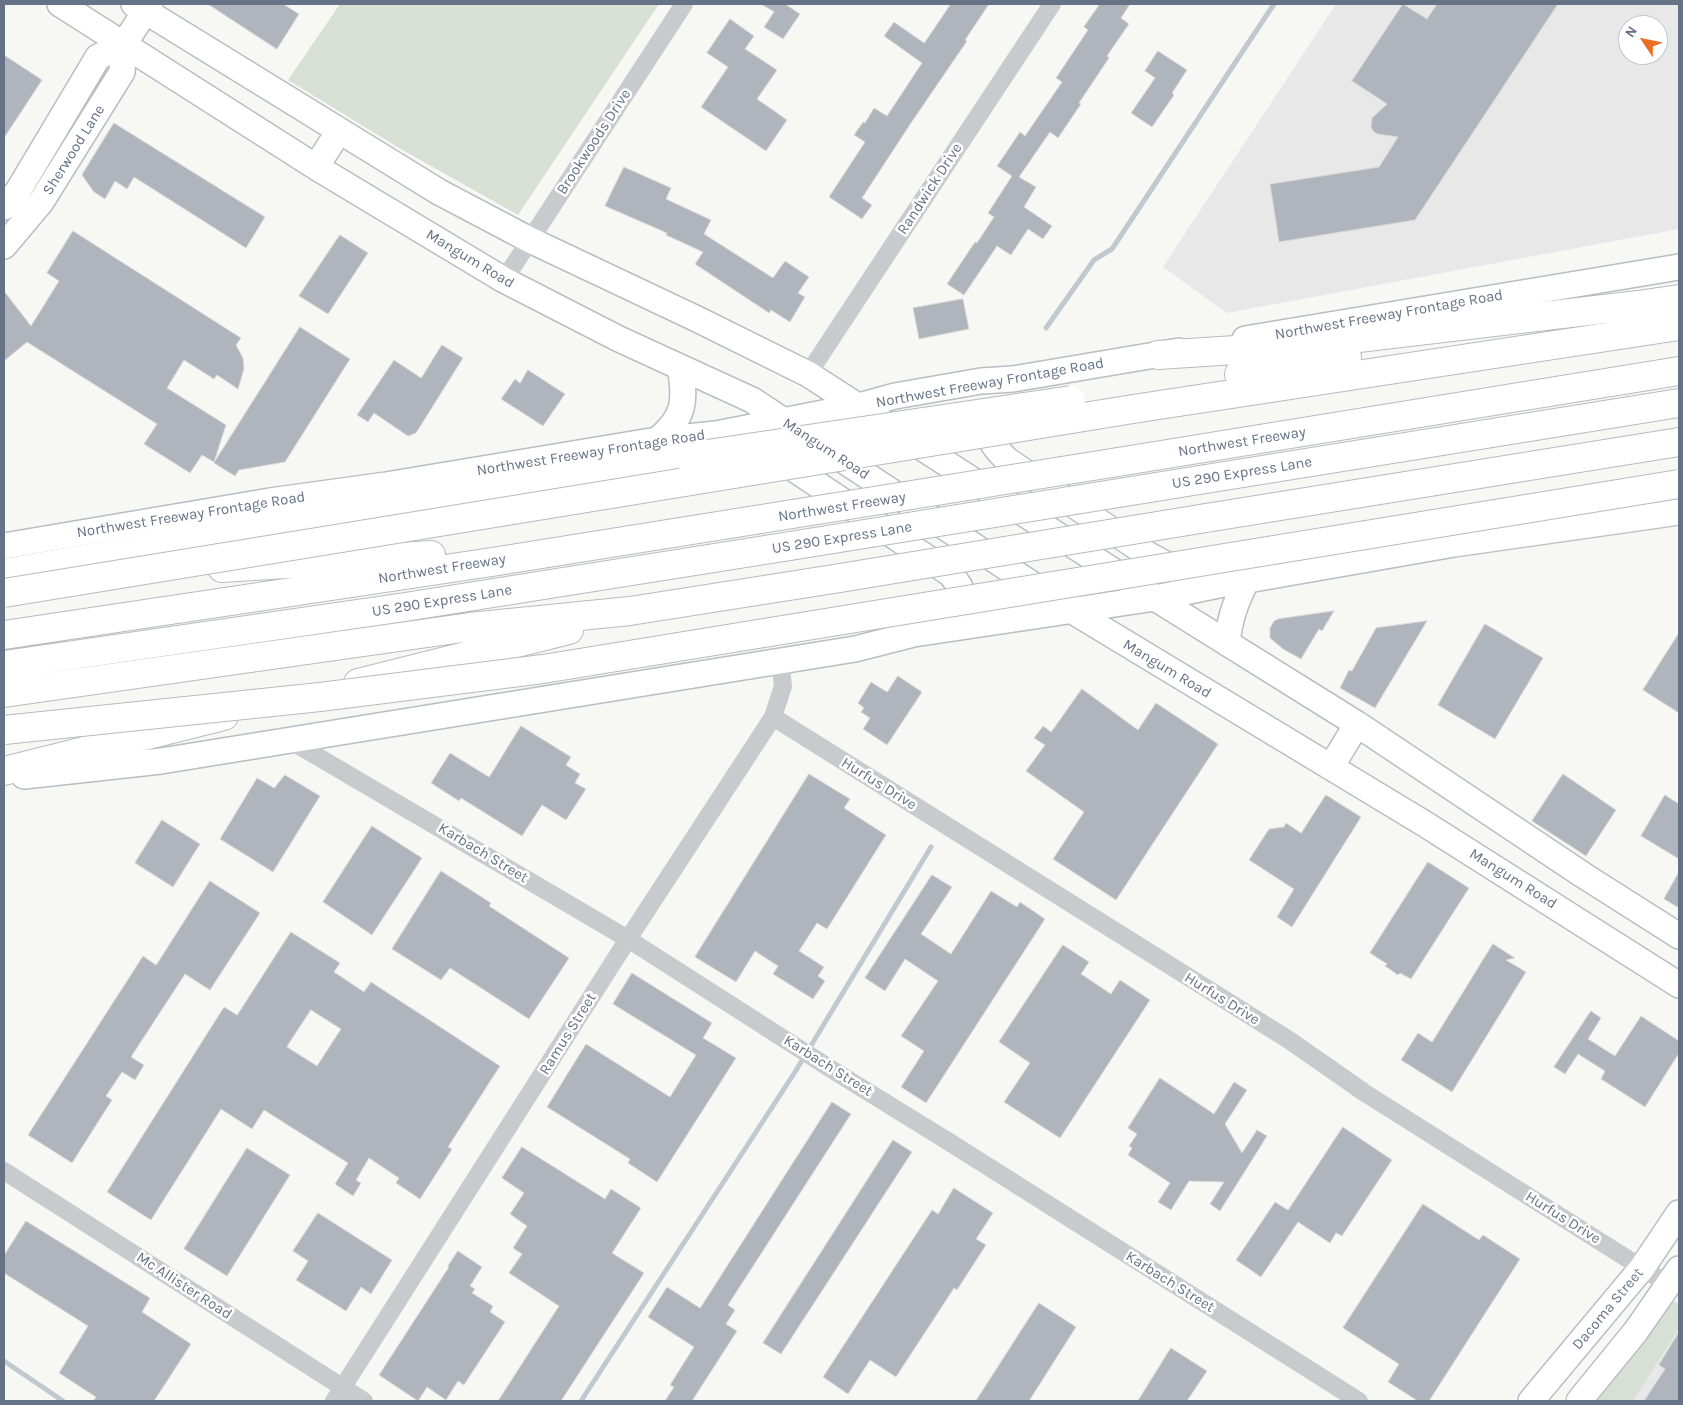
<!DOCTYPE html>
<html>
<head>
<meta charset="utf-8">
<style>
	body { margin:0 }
	#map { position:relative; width:1683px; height:1405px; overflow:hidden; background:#f7f8f4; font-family:Karla,sans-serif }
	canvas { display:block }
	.frame { position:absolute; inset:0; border:5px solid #667386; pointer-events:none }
	.north { position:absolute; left:1618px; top:15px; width:50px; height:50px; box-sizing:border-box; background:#fff; border:1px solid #c2c7cf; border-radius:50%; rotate:304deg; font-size:14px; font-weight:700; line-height:20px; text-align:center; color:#667386 }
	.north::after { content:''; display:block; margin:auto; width:18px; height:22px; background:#e96f24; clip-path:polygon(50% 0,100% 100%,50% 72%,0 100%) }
</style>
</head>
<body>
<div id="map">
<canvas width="1683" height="1405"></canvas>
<div class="frame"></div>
<div class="north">N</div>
</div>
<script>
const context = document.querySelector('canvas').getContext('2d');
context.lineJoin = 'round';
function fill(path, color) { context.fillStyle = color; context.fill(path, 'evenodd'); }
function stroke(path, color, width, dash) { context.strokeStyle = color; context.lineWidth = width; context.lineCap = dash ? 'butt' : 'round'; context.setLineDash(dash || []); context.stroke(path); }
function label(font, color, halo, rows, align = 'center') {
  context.font = font + ' Karla,sans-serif'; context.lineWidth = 5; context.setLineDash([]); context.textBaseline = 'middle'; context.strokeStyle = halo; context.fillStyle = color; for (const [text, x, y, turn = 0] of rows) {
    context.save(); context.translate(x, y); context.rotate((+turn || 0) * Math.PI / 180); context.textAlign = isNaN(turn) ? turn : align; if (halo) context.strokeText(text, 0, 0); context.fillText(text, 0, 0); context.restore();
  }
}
fill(new Path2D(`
	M1336 4H1679V229L1227 313 1163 267ZM1628 25H1658V55H1628Z
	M1679 1329V1401H1633Z`), '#e8e8e8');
fill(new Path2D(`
	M340 4H659L518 215 399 148 288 80Z
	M1673 1301 1679 1303V1329L1633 1401H1587L1666 1303Z`), '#d8dfd5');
stroke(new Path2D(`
	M1046 328 1094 260 1112 249 1274 4
	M4 1361 63 1401
	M581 1401 795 1072 931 847`), '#c0c9d0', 5);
const building = new Path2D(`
	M208 4H283L299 14 277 49Z
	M761 4H785L800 14 783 39 764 27 774 12Z
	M951 4H989L965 40 967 41 911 123 862 198 872 205 862 219 829 197 865 142 854 135 863 122 865 123 874 108 887 116 922 63 884 36 894 22 924 43Z
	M1100 4H1130L1121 18 1129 24 1107 56 1109 58 1079 103 1081 104 1058 138 1050 132 1019 177 1036 187 1024 207 1052 226 1043 239 1028 229 1011 255 997 246 964 295 947 284 975 242 977 243 994 217 988 213 1012 176 997 166 1020 132 1025 136 1062 82 1056 78 1088 30 1084 27Z
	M1403 4 1427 19 1437 4H1558L1415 220 1279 242 1270 184 1379 167 1398 137 1377 134 1373 131 1371 127 1372 118 1387 104 1352 81Z
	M730 19 754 36 745 49 777 70 757 99 787 120 766 151 701 107 728 67 707 53Z
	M1158 51 1187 70 1172 93 1174 95 1152 127 1131 113 1155 78 1145 71Z
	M4 55 42 80 4 138Z
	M114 123 265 217 246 248 134 177 127 189 115 181 105 199 94 192 82 175Z
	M624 167 671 188 666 199 711 220 704 234 773 278 785 261 809 277 798 293 805 297 790 322 771 310 769 313 695 264 703 252 666 235 667 233 605 206Z
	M73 231 241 338 236 345 243 358 244 369 238 389 217 375 214 379 184 360 167 388 226 425 214 462 202 455 190 473 144 444 157 424 27 342 4 361V291L31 326 59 281 47 273Z
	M340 235 368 253 328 314 299 296Z
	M963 299 969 329 919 339 913 308Z
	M300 327 350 359 285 462 239 470 235 476 214 463Z
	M442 345 463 358 416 433 408 436 374 413 368 422 357 415 394 360 421 378Z
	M528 370 565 394 543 426 501 399 515 379 520 383Z
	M1334 611 1322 631 1319 629 1301 659 1283 649 1270 638V628L1274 621 1278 619Z
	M1427 621 1375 708 1340 688 1349 670 1352 671 1376 628Z
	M1485 624 1543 658 1495 739 1438 705Z
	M1679 633V713L1643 690Z
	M898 676 922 692 887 745 863 729 870 718 861 712 864 708 858 703 871 682 887 692Z
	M1082 689 1138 730 1156 703 1218 744 1116 900 1053 859 1084 812 1026 771 1045 745 1034 738 1043 726 1051 732Z
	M521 726 571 757 566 765 580 774 575 783 586 789 566 820 542 805 522 836 461 798 459 801 431 783 450 753 489 777Z
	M809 774 850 799 844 808 886 835 827 929 817 923 799 951 824 967 818 976 825 981 813 999 773 974 778 966 755 951 736 982 695 957Z
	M1563 774 1616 810 1586 856 1532 821Z
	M285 775 320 796 273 872 220 839 257 778 274 788Z
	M1326 795 1361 817 1292 927 1277 917 1294 889 1249 860 1269 829 1284 827 1286 823 1301 833Z
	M1665 795 1679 804V859L1641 836Z
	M162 820 200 844 173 887 135 863Z
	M372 826 422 858 372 935 323 902Z
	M1428 862 1469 888 1411 979 1400 973 1398 975 1385 966 1387 964 1370 953Z
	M441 871 491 903 489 906 569 958 529 1019 450 968 441 980 392 949Z
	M1679 872V908L1664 899Z
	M932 875 952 887 921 934 951 954 991 891 1017 907 1020 902 1045 919 926 1103 901 1087 924 1051 901 1036 938 981 905 959 885 991 865 978Z
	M210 881 260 913 210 990 185 974 131 1057 144 1065 135 1080 122 1072 106 1096 112 1100 72 1163 28 1135 143 956 156 965Z
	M291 932 340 963 334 972 364 992 371 982 500 1066 448 1147 452 1149 420 1199 396 1183 399 1178 369 1158 356 1180 361 1183 353 1196 335 1184 348 1163 264 1110 252 1129 221 1109 151 1220 107 1192 224 1007 237 1015ZM311 1010 341 1029 317 1066 287 1047Z
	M1493 944 1515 958 1506 960 1526 972 1452 1092 1401 1060 1418 1033 1432 1042Z
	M1063 945 1089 962 1081 974 1111 994 1120 980 1150 1000 1060 1138 1004 1102 1030 1063 999 1042Z
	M632 973 712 1023 703 1038 736 1058 657 1182 628 1163 630 1159 547 1107 586 1044 670 1097 696 1055 613 1004Z
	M1591 1011 1601 1018 1588 1039 1615 1056 1641 1016 1679 1041V1053L1645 1107 1601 1079 1605 1071 1578 1054 1565 1074 1554 1067Z
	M1160 1078 1214 1114 1234 1082 1247 1090 1225 1124 1242 1153 1257 1130 1267 1136 1220 1211 1210 1204 1224 1182 1189 1181 1171 1210 1158 1202 1170 1183 1128 1155 1132 1148 1129 1146 1137 1134 1128 1128Z
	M832 1102 851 1114 728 1305 735 1310 726 1324 737 1331 692 1401H665L674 1387 670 1385 694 1347 648 1317 667 1287 700 1308Z
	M1343 1127 1392 1160 1342 1236 1336 1233 1330 1243 1298 1222 1261 1277 1236 1260 1275 1202 1288 1210Z
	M893 1140 912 1152 781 1354 763 1343Z
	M522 1147 605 1199 611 1189 641 1208 612 1253 644 1273 561 1401H498L559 1306 509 1273 522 1254 513 1248 527 1226 510 1214 524 1193 502 1178Z
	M247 1148 290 1175 227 1276 184 1249Z
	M954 1188 993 1213 976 1239 986 1245 957 1290 954 1288 896 1377 870 1360 848 1394 823 1377 932 1210 938 1214Z
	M1423 1204 1479 1240 1483 1235 1520 1259 1429 1401H1418L1388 1382 1399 1364 1343 1328Z
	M318 1213 392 1260 371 1294 361 1287 346 1311 296 1280 308 1261 293 1251Z
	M26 1221 150 1298 142 1312 191 1344 154 1401H93L96 1397 59 1373 88 1326 4 1273V1256Z
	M458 1251 482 1267 470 1286 475 1289 472 1293 493 1306 490 1312 505 1322 464 1385 458 1381 446 1400 427 1387 418 1401 379 1375 449 1267 448 1266Z
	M1039 1303 1076 1327 1029 1401H976Z
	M1679 1332V1401H1644L1665 1369 1659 1365Z
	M1171 1348 1207 1371 1187 1401H1138Z`);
fill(building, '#b0b5bd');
stroke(building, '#d9d9d7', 1);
const secondary = new Path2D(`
	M60 4 316 167 504 280 619 339 752 400 1071 610 1425 824 1679 985
	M134 4 439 192 530 240 697 319 808 374 1155 598 1357 724 1583 875 1679 936
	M316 167 339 131
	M4 207 18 191 98 57 124 44
	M4 246 41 202 122 72 124 44 150 4
	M1245 339 1679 267
	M993 413C985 437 990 442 1007 460L1147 554 1182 573
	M657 440C685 418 686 400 680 367
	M778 458 951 574 960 587 961 600 948 615
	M4 546 270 501 386 485 657 440 716 434 859 406 895 396 981 381 1013 379 1179 351
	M1227 643C1230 618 1235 603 1247 580
	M1331 767 1357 724
	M24 776 161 761 855 649 914 634 1155 598 1219 585 1454 544 1679 512
	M1531 1401 1642 1268 1679 1213
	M1579 1401 1636 1331 1679 1269`);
const highway = new Path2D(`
	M1158 355 1282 347 1638 305 1679 299
	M1239 374 1347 357
	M1133 409 1679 326
	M1118 462 1679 371
	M1156 487 1679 403
	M1206 518 1679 442
	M222 568 431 555
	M4 573 603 469 687 457
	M4 635 492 562 755 520
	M4 665 405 607 790 546
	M358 683 569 630
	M4 693 470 627 630 611 840 578
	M4 771 224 716`);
stroke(secondary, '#babdc2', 28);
stroke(highway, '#b8babe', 30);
stroke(new Path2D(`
	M504 280 684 4
	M808 374 1052 4
	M773 717 1289 1040 1365 1093 1669 1285
	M291 741 628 939 831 1069 954 1145 1359 1401
	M4 1171 364 1401
	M334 1401 628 939 773 717 783 686 780 661`), '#c8cace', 18);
stroke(secondary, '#fff', 25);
stroke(highway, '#fff', 28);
const highwayBridge = new Path2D(`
	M687 457 1071 400
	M755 520 1118 462
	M790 546 1156 487
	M840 578 1206 518
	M4 593 1133 409
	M4 730 320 697 543 669 1679 484`);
stroke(highwayBridge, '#b8babe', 30, []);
stroke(highwayBridge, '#fff', 28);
label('15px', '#667386', '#fff', [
	["Brookwoods Drive",594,142,-57],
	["Sherwood Lane",74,150,-58],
	["Randwick Drive",930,189,-57],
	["Mangum Road",470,259,31],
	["Northwest Freeway Frontage Road",1389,315,-10],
	["Northwest Freeway Frontage Road",990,383,-10],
	["Northwest Freeway",1242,442,-9],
	["Mangum Road",826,449,33],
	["Northwest Freeway Frontage Road",591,453,-9],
	["US 290 Express Lane",1242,473,-9],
	["Northwest Freeway",842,507,-9],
	["Northwest Freeway Frontage Road",191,515,-9],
	["US 290 Express Lane",842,538,-9],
	["Northwest Freeway",442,569,-9],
	["US 290 Express Lane",442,601,-9],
	["Mangum Road",1167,669,31],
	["Hurfus Drive",879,784,32],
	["Karbach Street",483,853,31],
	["Mangum Road",1513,879,32],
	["Hurfus Drive",1222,999,32],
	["Ramus Street",568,1034,-58],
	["Karbach Street",828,1066,32],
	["Hurfus Drive",1563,1218,32],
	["Karbach Street",1170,1282,32],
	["Mc Allister Road",184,1286,33],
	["Dacoma Street",1608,1309,-50]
]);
</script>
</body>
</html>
